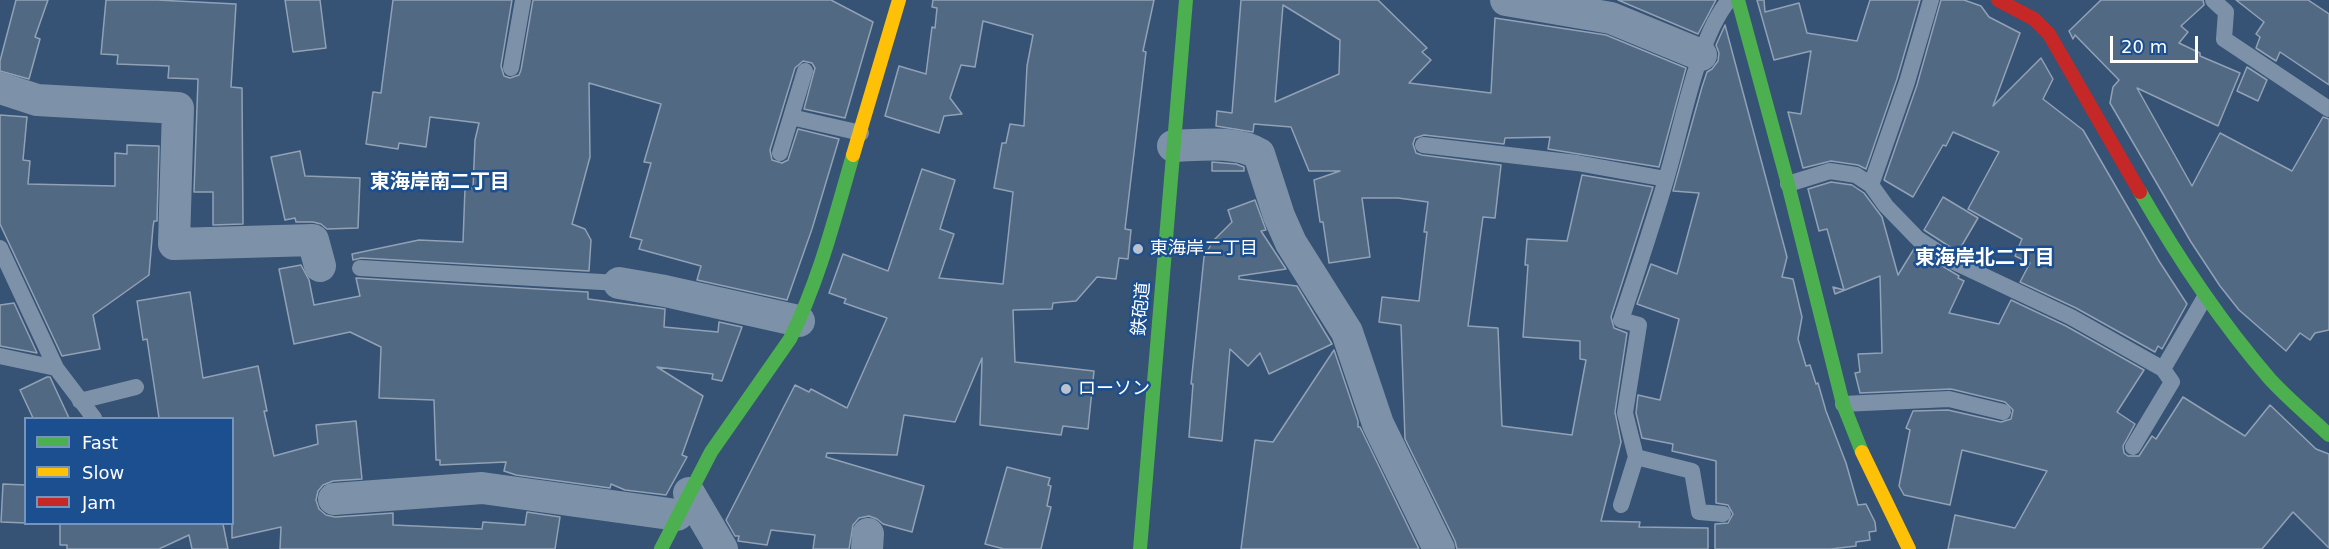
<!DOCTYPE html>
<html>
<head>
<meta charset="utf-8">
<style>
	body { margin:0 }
	#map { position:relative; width:2329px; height:549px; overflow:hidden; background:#365274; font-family:"DejaVu Sans",sans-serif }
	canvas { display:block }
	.legend { position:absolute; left:24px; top:417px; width:210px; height:108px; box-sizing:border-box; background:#1b4f8f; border:2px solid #7695bc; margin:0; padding:8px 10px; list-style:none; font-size:18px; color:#fff }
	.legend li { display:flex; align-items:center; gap:12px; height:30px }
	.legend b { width:30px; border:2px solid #7695bc }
	.scale { position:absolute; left:2110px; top:36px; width:88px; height:27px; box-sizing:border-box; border:3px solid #fff; border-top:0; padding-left:8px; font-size:18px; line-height:21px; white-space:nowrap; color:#fff; -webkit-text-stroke:4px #1b4f8f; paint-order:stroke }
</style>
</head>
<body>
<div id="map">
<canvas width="2329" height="549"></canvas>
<ul class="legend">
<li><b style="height:8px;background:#4caf50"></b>Fast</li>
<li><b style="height:8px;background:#ffc107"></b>Slow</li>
<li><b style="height:8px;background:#c62828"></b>Jam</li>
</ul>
<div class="scale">20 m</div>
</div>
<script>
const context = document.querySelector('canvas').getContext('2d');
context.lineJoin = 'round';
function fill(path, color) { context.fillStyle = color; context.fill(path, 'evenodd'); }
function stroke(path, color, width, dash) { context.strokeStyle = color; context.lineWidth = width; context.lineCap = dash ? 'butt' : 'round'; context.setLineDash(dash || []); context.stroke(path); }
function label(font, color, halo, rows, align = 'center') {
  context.font = font + ' "DejaVu Sans","Noto Sans JP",sans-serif'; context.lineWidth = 5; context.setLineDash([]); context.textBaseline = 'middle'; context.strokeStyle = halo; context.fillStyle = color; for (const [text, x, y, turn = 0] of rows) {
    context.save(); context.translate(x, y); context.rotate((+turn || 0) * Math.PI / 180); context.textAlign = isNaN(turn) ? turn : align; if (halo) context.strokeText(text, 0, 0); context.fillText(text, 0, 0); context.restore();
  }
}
const building = new Path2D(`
	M16 0H48L35 37 40 39 29 79 0 71V61Z
	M106 0H157L236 4 231 87 242 88 243 224 213 225V192H194L198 79 168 78 169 66 117 64 118 55 101 54Z
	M285 0H320L326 48 293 52Z
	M393 0H512L501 66 504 76 510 78 519 75 521 70 533 0H831L873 22 845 118 804 109 815 68 812 63 803 61 795 68 770 150 772 160 782 163 788 160 798 129 839 139 812 229 787 300 697 280 701 266 639 249 642 240 630 237 651 163 644 162 661 104 589 83 590 157 572 224 585 229 591 240 589 271 361 258 353 260 352 254 419 240 463 242 465 188H473L475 140 479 123 430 117 426 147 399 143 398 149 366 144 373 92 381 93Z
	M933 0H1154L1143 51 1146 52 1125 229 1131 230 1128 259 1119 258 1116 279 1097 277 1076 301 1053 303 1052 309 1013 310 1015 362 1094 371 1088 429 1063 426 1061 435 980 425 982 358 955 422 904 415 897 455 827 453 826 457 924 486 912 532 883 524 877 519 869 516 859 518 853 525 849 549H813L815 535 771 530 767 545 738 541 739 536H735L726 520 795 385 809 392 811 389 847 408 887 318 844 303 846 299 829 293 843 254 888 271 922 169 955 180 940 229 954 234 939 278 1003 284 1013 192 994 188 1002 143H1006L1010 124 1024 126 1027 66 1033 35 983 21 975 67 961 65 950 98 962 114 944 116 939 133 885 116 899 66 926 74 932 27 935 28 937 8 932 7Z
	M1241 0H1378L1427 48 1422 52 1431 60 1409 83 1491 93 1495 18 1606 35 1686 68 1659 167 1548 149 1550 137 1505 138 1504 144 1424 135 1415 138 1413 144 1416 153 1422 155 1501 165 1495 218 1483 217 1468 326 1498 328 1502 426 1572 435 1586 360 1580 359V341L1523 337 1528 265H1525L1527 239 1567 241 1582 175 1653 187 1611 317 1614 328 1627 333 1615 412 1621 442 1601 521 1640 522 1639 527 1708 528V549H1457L1455 541 1405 439 1401 325 1379 322 1382 297 1419 301 1427 232H1424L1428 202 1398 198H1362L1370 257 1329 263 1323 222H1320L1314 180 1340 171H1309L1291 127 1254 124 1253 132 1216 126 1217 111 1232 113ZM1283 5 1340 40 1339 74 1275 102Z
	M1618 0H1716L1698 34Z
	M1757 0H1764L1765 12 1799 3 1807 33 1857 41 1870 0H1920L1897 79 1866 169 1858 165 1831 161 1803 168 1788 112 1801 114 1811 51 1774 60Z
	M1941 0H1964L1981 6 1989 17 2020 33 1993 106 2041 58 2053 79 2043 99 2083 130 2159 261 2187 304 2162 349 2158 346 2155 352 2076 308 2020 282 2030 263 2015 256 2022 239 1968 209 1999 152 1953 132 1946 146 1943 145 1913 197 1884 180 1917 85Z
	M2101 0H2203L2204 5 2181 26 2188 32 2179 43 2200 53V56L2240 73 2218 126 2137 88 2192 186 2220 133 2292 171 2323 117 2329 119V330L2315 333 2310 340 2300 333 2286 351 2239 310 2220 286 2191 242 2110 103 2113 87 2119 80 2075 35 2073 39 2069 31Z
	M2236 0H2308L2329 14V85L2280 52 2276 61 2256 48 2260 37 2256 34 2264 22Z
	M1725 25 1787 257 1782 277 1793 279 1802 317 1798 339 1806 366 1810 365 1816 384 1818 383 1826 411 1846 463 1858 505 1866 504 1875 522 1876 531 1869 532 1870 540 1856 542V546L1831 549H1715V524L1728 523 1733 514 1728 505 1716 503V461L1672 451 1673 444 1642 438 1636 413 1638 395 1660 400 1679 319 1637 304 1651 264 1677 274 1699 193 1673 191 1702 87 1707 72 1712 69 1718 61 1719 53 1716 45Z
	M2247 67 2267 80 2258 101 2237 91Z
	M0 115 27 117 23 160 30 161 28 184 115 186V153L127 154V145L159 146 157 221H154L153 227 149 275 93 315 100 349 62 356 0 224Z
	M300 151 305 176 360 178 358 228 327 229 321 224 313 222H296L295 218 285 220 271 157Z
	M1212 162 1236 164 1244 167V171H1212Z
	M1831 182 1852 185 1864 193 1882 217 1898 275 1914 249 1959 276 1958 278 1964 281 1949 313 1999 324 2011 300 2066 326 2144 370 2117 412 2135 424 2123 446 2124 453 2128 456H2139L2152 436 2156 439 2183 397 2245 436 2270 405 2316 449 2329 454V548L2293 512 2262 549H1948L1955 515 2015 528 2047 471 1962 450 1950 505 1904 495 1899 486 1910 430 1906 428 1913 411 1948 410 2001 422 2011 419 2013 410 2005 402 1951 389 1860 393 1855 373 1860 372 1858 354 1882 353 1880 276 1835 294 1833 287 1844 290 1827 229 1819 231 1808 189Z
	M1943 197 1978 218 1958 252 1924 230Z
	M1255 200 1266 230 1261 231 1286 269 1239 276V279L1297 286 1332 344 1269 374 1260 353 1248 366 1230 349 1222 441 1189 437 1193 384H1191L1204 257 1213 241 1232 222 1228 210Z
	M301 265 309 280 314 305 360 296 356 278 588 292V299L665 309 664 327 718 332 719 322 742 327 722 381 712 379 713 374 657 367 703 396 682 455 687 457 666 495 625 490 611 484 610 488 516 475 504 471 506 462 440 465V460H436L434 400 379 398 381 347 350 332 294 344 279 269Z
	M190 292 203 378 258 366 267 411H264L274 456 318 444 316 425 356 421 362 479 333 481 323 485 318 491 316 500 319 509 326 515 335 517 393 513V525L482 529 483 522 525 525 527 512 560 517 555 549H280L281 527 232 538V418H159L147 339 143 340 137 301Z
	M14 303 37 353 0 346V305Z
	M1334 350 1358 421V427H1360L1419 549H1241L1255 440 1273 442Z
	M47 377H50L69 418H33L20 390Z
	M1007 467 1050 478 1048 485 1051 486 1047 506 1051 507 1041 549H1004L985 544Z
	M3 484 26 485V523L1 522Z
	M60 524H223L228 549H192L189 535 159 549H67V545H60Z`);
fill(building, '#526984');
stroke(building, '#92a2b6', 1.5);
stroke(new Path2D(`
	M2213 0 2226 12 2224 39 2329 109
	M511 68 523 0
	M805 71 791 117 861 133
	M1423 145 1577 163 1666 179
	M780 153 791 117
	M1788 184 1830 171 1856 175 1871 185 1886 206 1918 239 1950 260 2071 317 2163 369 2205 297
	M1871 185 1907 82 1931 0
	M0 248 56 368
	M360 268 619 283
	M0 356 56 368 94 418
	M80 401 136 387
	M1843 404 1949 399 2003 412
	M2133 447 2172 382 2163 369
	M1636 457 1692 471 1699 512 1723 514
	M1621 505 1636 457 1625 413 1639 325 1621 320C1637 272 1653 224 1667 176 1682 126 1697 39 1729 0`), '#7d92a8', 16);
stroke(new Path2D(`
	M1506 0 1611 18 1701 55
	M0 88 37 100 178 108 174 244 313 240 320 266
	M1173 146C1200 145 1236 140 1259 154L1279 216 1291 243 1347 332 1378 424 1439 549
	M619 283 665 291 799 321
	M689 493 722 549
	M334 499 482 488 677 515
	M867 549 868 534`), '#7d92a8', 32);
stroke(new Path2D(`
	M1738 0 1788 184 1843 404 1862 452
	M2140 192C2178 258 2219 320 2269 378 2287 398 2309 416 2329 435
	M661 549 711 452 790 339C819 281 835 217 853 155
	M1140 549 1186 0`), '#4caf50', 14);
stroke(new Path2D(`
	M853 155 899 0
	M1862 452 1909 549`), '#ffc107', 14);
stroke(new Path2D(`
	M1998 0 2034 19 2049 34 2140 192`), '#c62828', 14);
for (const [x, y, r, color] of [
	[1138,249,6,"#b9c2ce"],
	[1066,389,6,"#b9c2ce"]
]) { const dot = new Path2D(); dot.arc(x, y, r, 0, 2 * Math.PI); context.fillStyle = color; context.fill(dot); stroke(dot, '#1b4f8f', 2); }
label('18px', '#fff', '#1b4f8f', [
	["東海岸二丁目",1150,249],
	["ローソン",1078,389]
], 'left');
label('18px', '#fff', '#1b4f8f', [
	["鉄砲道",1142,309,-85]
]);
label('bold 20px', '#fff', '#1b4f8f', [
	["東海岸南二丁目",440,183],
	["東海岸北二丁目",1985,259]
]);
</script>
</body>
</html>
